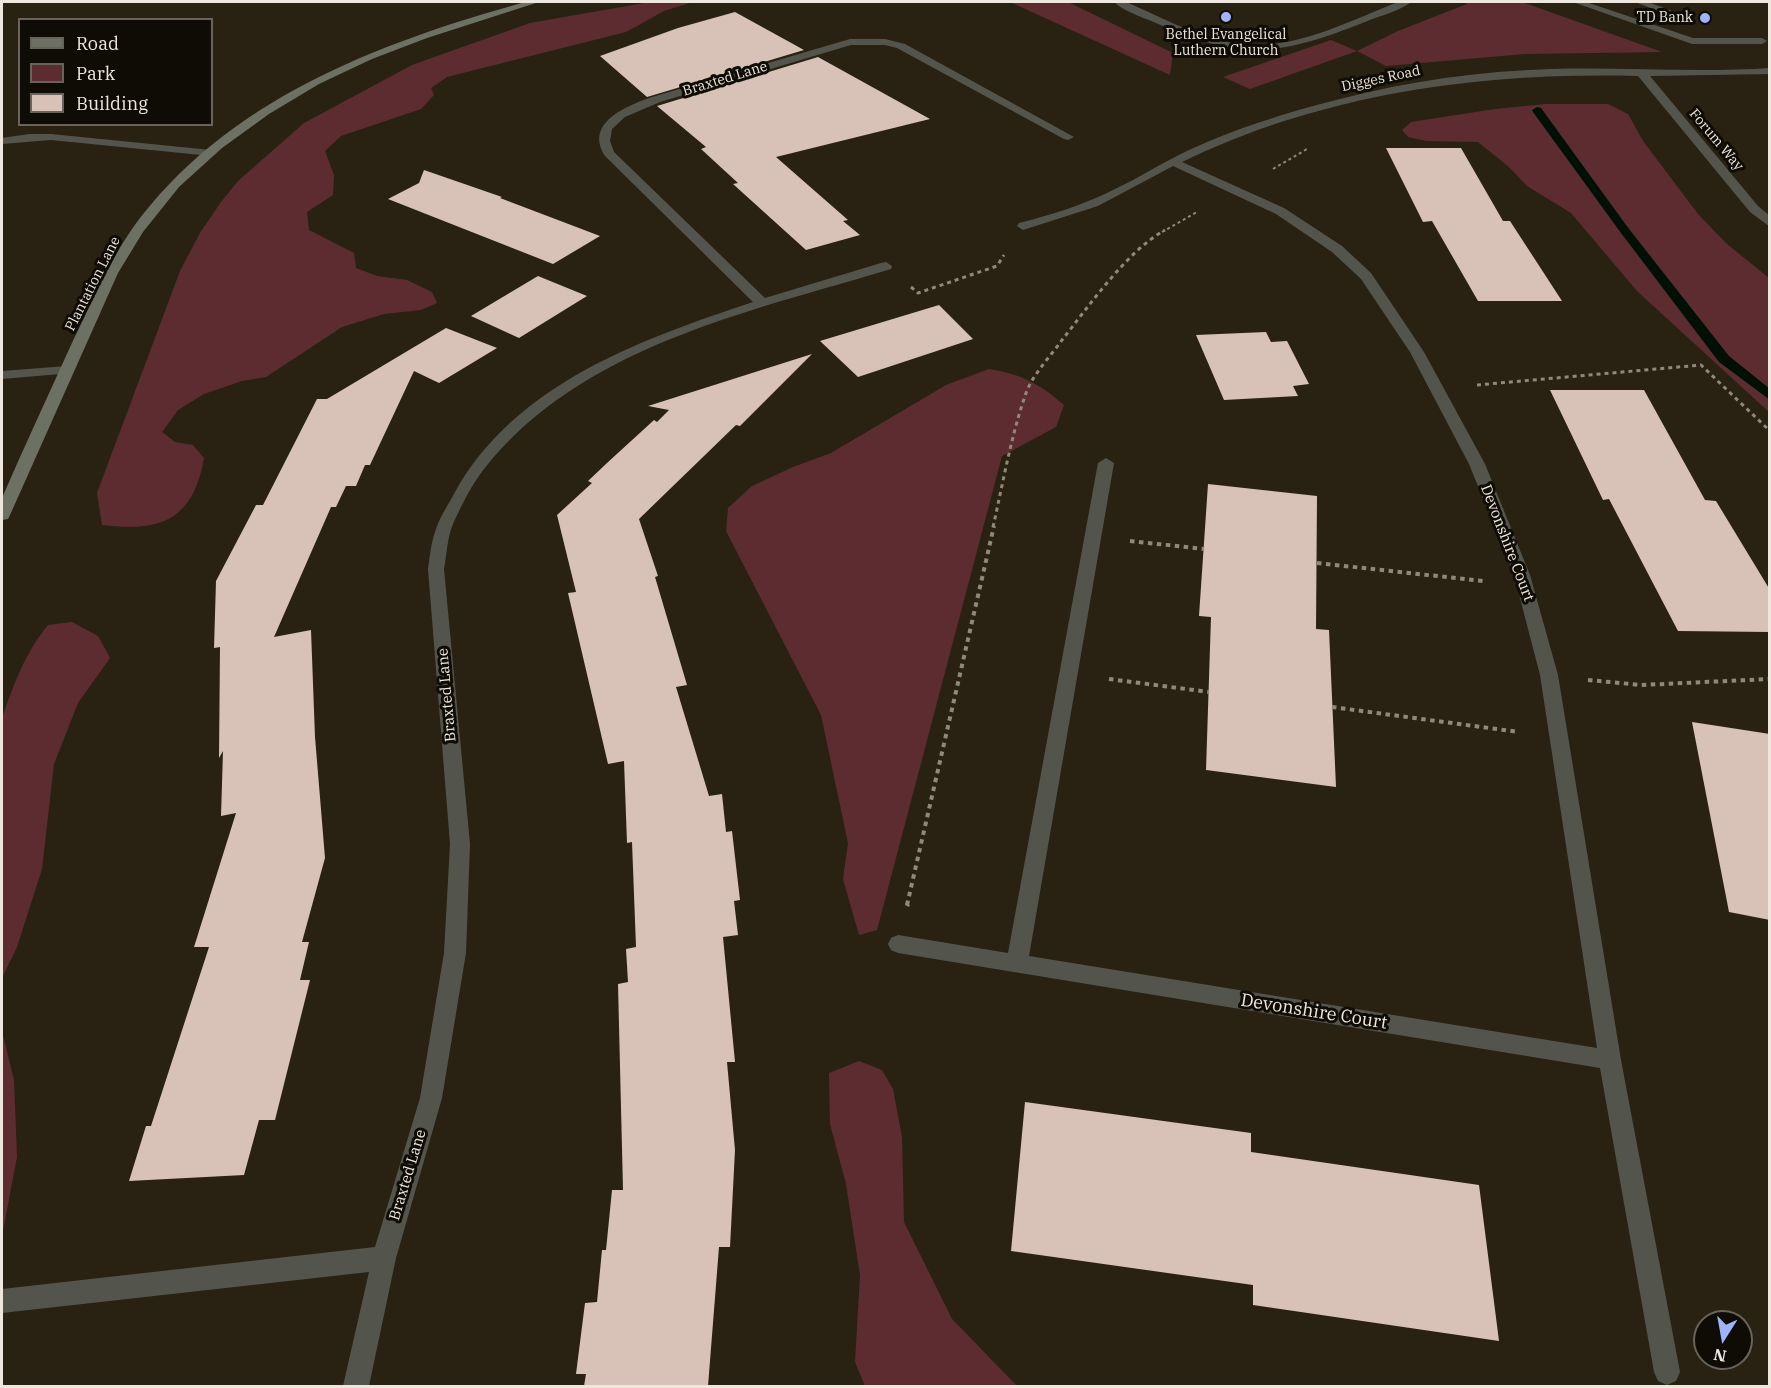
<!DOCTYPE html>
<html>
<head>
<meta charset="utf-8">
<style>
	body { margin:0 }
	#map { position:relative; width:1771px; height:1388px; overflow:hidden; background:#292212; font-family:"IBM Plex Serif",serif }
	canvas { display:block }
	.frame { position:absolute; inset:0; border:3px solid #ede7dd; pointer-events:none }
	.legend { position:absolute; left:18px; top:18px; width:195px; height:108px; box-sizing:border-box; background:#0f0c06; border:2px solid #68645c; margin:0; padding:8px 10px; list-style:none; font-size:18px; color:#ede7dd }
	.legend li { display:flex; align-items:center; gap:12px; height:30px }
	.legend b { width:30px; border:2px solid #68645c }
	.north { position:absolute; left:1693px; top:1310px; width:60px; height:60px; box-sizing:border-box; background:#0f0c06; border:2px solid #68645c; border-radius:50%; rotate:191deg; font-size:16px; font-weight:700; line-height:24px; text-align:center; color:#ede7dd }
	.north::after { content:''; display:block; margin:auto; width:21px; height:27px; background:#9db4fd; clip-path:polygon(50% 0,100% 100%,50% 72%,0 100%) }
</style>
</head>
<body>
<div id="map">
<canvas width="1771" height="1388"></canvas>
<div class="frame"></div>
<ul class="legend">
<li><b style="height:8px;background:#6d7164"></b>Road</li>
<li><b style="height:16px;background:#5d2c31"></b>Park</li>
<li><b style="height:16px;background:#d8c2b7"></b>Building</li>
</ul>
<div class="north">N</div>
</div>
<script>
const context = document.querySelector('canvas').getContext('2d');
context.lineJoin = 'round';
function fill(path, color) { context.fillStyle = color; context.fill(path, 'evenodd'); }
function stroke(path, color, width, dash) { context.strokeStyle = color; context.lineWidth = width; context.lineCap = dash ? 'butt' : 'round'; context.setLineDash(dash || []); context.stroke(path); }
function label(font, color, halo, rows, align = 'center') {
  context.font = font + ' "IBM Plex Serif",serif'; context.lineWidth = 6; context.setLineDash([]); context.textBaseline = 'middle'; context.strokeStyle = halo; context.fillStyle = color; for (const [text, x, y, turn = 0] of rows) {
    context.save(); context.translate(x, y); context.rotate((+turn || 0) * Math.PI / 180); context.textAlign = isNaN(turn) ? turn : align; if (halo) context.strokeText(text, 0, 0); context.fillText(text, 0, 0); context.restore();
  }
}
fill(new Path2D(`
	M650 2H693L664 11 626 32 447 77 431 88 434 95 421 109 341 136 325 151 334 175 333 195 307 212 309 230 354 253 356 268 377 276 407 280 432 292 437 303 421 310 384 314 342 327 266 377 242 381 204 394 178 410 162 432 175 442 193 445 204 458C193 521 160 532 102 525L97 493 180 271 200 233 221 202 238 181 304 123 412 65 530 23Z
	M1010 2H1068L1173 53 1170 75Z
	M1465 2H1522L1662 52 1525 54 1386 66 1357 51 1250 89 1223 77 1331 40 1357 51 1398 31 1467 4Z
	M1546 104H1608L1628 114 1643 141 1698 214 1727 244 1769 278V412L1637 291 1571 213 1527 186 1509 167 1478 142 1426 141 1408 137 1402 130 1411 122 1495 109Z
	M989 369C1021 374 1040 384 1064 405L1056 427 1002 456 877 930 859 935 843 879 848 843 821 715 726 531 728 508 752 486 793 467 831 453 946 385Z
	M72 622 98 636 110 658 78 703 54 764 42 869 17 947 2 978V718C14 684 25 653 48 625Z
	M2 1031 14 1080 17 1157 2 1236Z
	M859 1061 882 1070 893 1089 902 1137 904 1222 952 1319 1017 1386H865L855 1362 860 1275 846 1184 830 1124 829 1073Z`), '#5d2c31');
fill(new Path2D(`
	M1537 107 1541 108 1629 229 1729 356 1770 389V400L1719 362 1621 233 1533 112 1532 110Z`), '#011005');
fill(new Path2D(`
	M735 12 804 50 647 97 600 56 678 28Z
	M818 57 930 119 776 157 848 220 843 221 860 235 806 250 733 184 738 183 701 149 706 147 657 106Z
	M1386 148H1461L1503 221H1510L1562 301H1478L1432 221 1423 222Z
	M424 170 502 197 500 198 600 236 553 264 388 199 419 183Z
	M538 276 587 296 519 338 471 316Z
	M939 305 973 339 858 377 820 341Z
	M446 328 497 348 439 383 414 371 370 465H365L356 486H346L336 507H331L274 637 311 630 315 737 325 858 302 942H309L300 980H310L275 1120H259L244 1175 129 1181 146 1126H151L209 947H194L236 813 221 816 223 751 219 758 220 647 214 648 216 581 256 505H263L317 399H327Z
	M1266 332 1271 342 1287 341 1309 384 1293 386 1298 396 1224 400 1196 335Z
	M812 354 740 426 736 425 639 519 658 576 655 577 687 685 676 687 709 796 722 794 726 832 732 831 740 900 734 901 738 935 723 937 735 1062H727L735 1150 730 1247H719L708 1386H584L586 1374H576L585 1303 597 1302 602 1250H606L612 1190H623L618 984 628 982 626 949 636 947 632 842 627 843 624 761 608 764 568 593 576 592 557 515 592 483 588 481 607 463 654 420 657 422 669 410 648 406Z
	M1550 390H1644L1705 500 1716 501 1770 590V632L1678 631 1609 499 1603 500Z
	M1208 484 1317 496 1316 629 1329 630 1336 787 1206 770 1211 617 1199 616Z
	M1692 722 1770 734V920L1729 912Z
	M1025 1102 1251 1133V1152L1479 1185 1499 1341 1253 1305V1285L1011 1251Z`), '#d8c2b7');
stroke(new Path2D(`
	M1273 169 1307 149
	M1162 232 1197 212`), '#8f897c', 2, [3, 3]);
stroke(new Path2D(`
	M911 287 918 293 997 266 1004 255
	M1477 385 1701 365 1770 431
	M993 527C1003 483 1011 436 1026 393 1033 374 1050 357 1062 340 1089 306 1127 251 1165 230`), '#8f897c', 3, [4, 4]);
stroke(new Path2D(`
	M1130 541 1204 549
	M1317 563 1483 581
	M1109 679 1209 692
	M1588 680 1641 685 1770 679
	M1332 707 1519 732
	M907 905 994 526`), '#8f897c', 4, [4.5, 4.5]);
stroke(new Path2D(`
	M907 906 908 904`), '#8f897c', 4.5, [6, 6]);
fill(new Path2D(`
	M1114 2H1126C1162 17 1199 39 1239 44 1294 51 1349 21 1398 2H1411C1400 11 1379 16 1365 22 1283 54 1246 62 1163 26 1148 19 1126 13 1114 2Z
	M1573 2H1586L1693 38H1762L1767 41 1762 44H1692Z
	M1635 2H1648L1683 15 1674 17Z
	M29 134H51L211 150 217 153 211 156 51 140 2 144V138Z
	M67 366 74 370 72 373 2 379V371Z`), '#53554d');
fill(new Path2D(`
	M850 39H885L905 44 1074 137 1068 140 1064 139 897 48 885 45H851L660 102 625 117 612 129 610 141 614 152 765 298 881 263 886 262 892 266 891 269C749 312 581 346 484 469 472 484 461 506 453 524 447 538 447 554 444 569L470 844 466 953 442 1098 396 1258 369 1386H343L369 1272 2 1313V1289L375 1247 420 1098 444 953 450 844 428 569C430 556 431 542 436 529 440 516 449 504 455 492 516 383 642 339 753 302L605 156C584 123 626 106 652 97Z
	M1770 68V74L1650 76 1758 206 1770 216V227L1750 212 1638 76C1482 72 1324 93 1182 162L1284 208 1342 246 1371 273 1424 352 1485 464 1530 575 1558 675 1621 1060 1680 1372 1676 1381 1667 1385 1658 1381 1654 1372 1600 1068 898 953 891 950 888 944 891 938 898 935 1008 953 1098 463 1106 458 1114 463 1029 956 1597 1048 1540 675 1514 575 1469 464 1410 352 1361 279 1332 252 1276 214 1173 166 1098 206 1023 230 1017 226 1019 223C1051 215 1083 205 1113 190 1139 178 1163 162 1189 150 1237 128 1288 112 1340 99 1408 81 1481 71 1551 69 1624 67 1697 73 1770 68Z`), '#53554d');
fill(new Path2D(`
	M525 2H539L427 38 372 59 319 84 269 114 222 148 179 187 143 232 118 273 10 515 8 519 2 520V498C24 447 48 396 71 345 90 306 107 265 132 229 225 100 378 43 525 2Z`), '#6d7164');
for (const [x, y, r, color] of [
	[1226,17,6,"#9db4fd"],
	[1705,18,6,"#9db4fd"]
]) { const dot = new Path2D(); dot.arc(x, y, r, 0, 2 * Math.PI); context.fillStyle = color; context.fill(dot); stroke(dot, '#0f0c06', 2); }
label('14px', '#ede7dd', '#0f0c06', [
	["TD Bank",1693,18],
	["Bethel Evangelical",1226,35,"center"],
	["Luthern Church",1226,51,"center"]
], 'right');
label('14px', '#ede7dd', '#0f0c06', [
	["Braxted Lane",725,79,-17],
	["Digges Road",1381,79,-12],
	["Forum Way",1716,140,50],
	["Plantation Lane",93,284,-63]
]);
label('15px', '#ede7dd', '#0f0c06', [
	["Devonshire Court",1507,543,69],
	["Braxted Lane",447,695,-95],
	["Braxted Lane",408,1175,-73]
]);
label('18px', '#ede7dd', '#0f0c06', [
	["Devonshire Court",1314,1012,9]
]);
</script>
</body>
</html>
